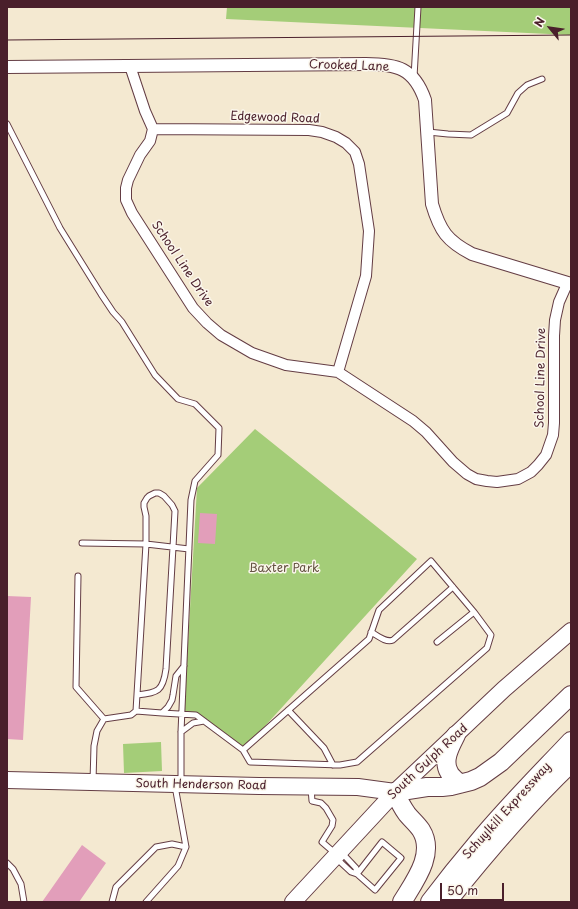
<!DOCTYPE html>
<html>
<head>
<meta charset="utf-8">
<style>
	body { margin:0 }
	#map { position:relative; width:578px; height:909px; overflow:hidden; background:#f4e9d1; font-family:"Playpen Sans",sans-serif }
	canvas { display:block }
	.frame { position:absolute; inset:0; border:8px solid #4a1f2b; pointer-events:none }
	.north { position:absolute; left:530px; top:8px; width:40px; height:40px; -webkit-text-stroke:3px #fbf7ec; paint-order:stroke; rotate:299deg; font-size:11px; font-weight:700; line-height:16px; text-align:center; color:#4a1f2b }
	.north::after { content:''; display:block; margin:auto; width:14px; height:18px; background:#4a1f2b; clip-path:polygon(50% 0,100% 100%,50% 72%,0 100%) }
	.scale { position:absolute; left:440px; top:883px; width:64px; height:18px; box-sizing:border-box; border:2px solid #4a1f2b; border-top:0; padding-left:5px; font-size:12px; line-height:14px; white-space:nowrap; color:#4a1f2b; -webkit-text-stroke:3px #fbf7ec; paint-order:stroke }
</style>
</head>
<body>
<div id="map">
<canvas width="578" height="909"></canvas>
<div class="frame"></div>
<div class="north">N</div>
<div class="scale">50 m</div>
</div>
<script>
const context = document.querySelector('canvas').getContext('2d');
context.lineJoin = 'round';
function fill(path, color) { context.fillStyle = color; context.fill(path, 'evenodd'); }
function stroke(path, color, width, dash) { context.strokeStyle = color; context.lineWidth = width; context.lineCap = dash ? 'butt' : 'round'; context.setLineDash(dash || []); context.stroke(path); }
function label(font, color, halo, rows, align = 'center') {
  context.font = font + ' "Playpen Sans",sans-serif'; context.lineWidth = 3; context.setLineDash([]); context.textBaseline = 'middle'; context.strokeStyle = halo; context.fillStyle = color; for (const [text, x, y, turn = 0] of rows) {
    context.save(); context.translate(x, y); context.rotate((+turn || 0) * Math.PI / 180); context.textAlign = isNaN(turn) ? turn : align; if (halo) context.strokeText(text, 0, 0); context.fillText(text, 0, 0); context.restore();
  }
}
fill(new Path2D(`
	M227 7H571V35L226 19Z
	M255 429 417 559 245 748 184 712 197 488Z
	M161 742 162 771 124 773 123 744Z`), '#a4cd78');
fill(new Path2D(`
	M200 513 217 514 215 544 198 543Z
	M7 596 31 597 23 740 7 739Z
	M82 845 106 863 79 902H42Z`), '#e29eba');
const service = new Path2D(`
	M414 77 418 7
	M7 124 60 228 101 294 113 312 122 322 155 375 178 399 195 404 219 428 218 455 195 481 191 500 181 732V781
	M428 132 448 134 471 135 507 113 518 93 527 85 542 79
	M82 543 146 544 189 549
	M78 576 76 687 104 719 97 731 94 746 93 781
	M371 632C378 636 386 643 393 640L453 587
	M437 642 474 612
	M288 710 324 748 333 765
	M136 711 162 713 168 707 172 700 173 695 176 676 184 666
	M162 713 196 715 243 750 369 639 379 610 431 561 474 612 491 635 487 648 357 762 340 765 250 762 243 750
	M104 719 131 715 136 711 146 544V516L144 507V503L147 498 149 496 155 493H159L164 496 172 505 175 511 173 547 166 669C163 691 158 693 137 695
	M181 732 193 723 204 721
	M311 788 312 801 321 803 326 808 333 820 332 826 322 842 336 854
	M341 852 356 868 357 874
	M337 859 351 872 357 874 375 890 401 858 382 842 357 874
	M7 863 13 869 21 884 24 902
	M112 902 116 887 156 847 172 844 186 847
	M146 902 178 866 186 847 175 786`);
const minor = new Path2D(`
	M130 66 145 111 153 129 150 141 140 155 128 180 126 188V200L132 213 193 308 207 323 221 335 252 353 286 365 338 372 413 421 426 432 453 462 467 474 476 479 487 481 497 482 518 479 531 472 538 465 546 455 553 435 554 423V336L555 320 559 302 567 284
	M153 129 309 130 322 132 336 137 346 143 355 152 359 164 369 231 366 276 338 372`);
const tertiary = new Path2D(`
	M7 67 366 64C397 64 414 68 425 100L432 204C440 231 447 241 472 254L571 284`);
const primary = new Path2D(`
	M7 780 259 786 358 787 395 792
	M293 902 395 792 504 689 571 631`);
const motorway = new Path2D(`
	M456 735C451 745 442 760 449 772 451 777 456 780 460 784
	M402 902C414 882 436 854 421 830 417 824 411 819 407 814 402 807 398 799 395 792L427 787H442L451 786 471 781 480 777 501 762 571 695
	M430 902C445 882 461 862 478 842 507 807 539 775 571 741
	M447 902C486 853 526 806 571 763`);
stroke(service, '#643d44', 7);
stroke(minor, '#643d44', 12);
stroke(tertiary, '#643d44', 14);
stroke(primary, '#643d44', 18);
stroke(motorway, '#643d44', 20);
stroke(service, '#fff', 5);
stroke(minor, '#fff', 10);
stroke(tertiary, '#fff', 12);
stroke(primary, '#fff', 16);
stroke(motorway, '#fff', 18);
stroke(new Path2D(`
	M7 40 571 35`), '#4a1f2b', 1);
label('12px', '#4a1f2b', '#fbf7ec', [
	["Crooked Lane",349,66,2],
	["Edgewood Road",275,118,2],
	["School Line Drive",182,264,56],
	["School Line Drive",541,378,-89],
	["South Gulph Road",428,762,-43],
	["South Henderson Road",201,785,1],
	["Schuylkill Expressway",507,811,-48]
]);
label('12px', '#655342', '#fbf7ec', [
	["Baxter Park",284,569]
]);
</script>
</body>
</html>
